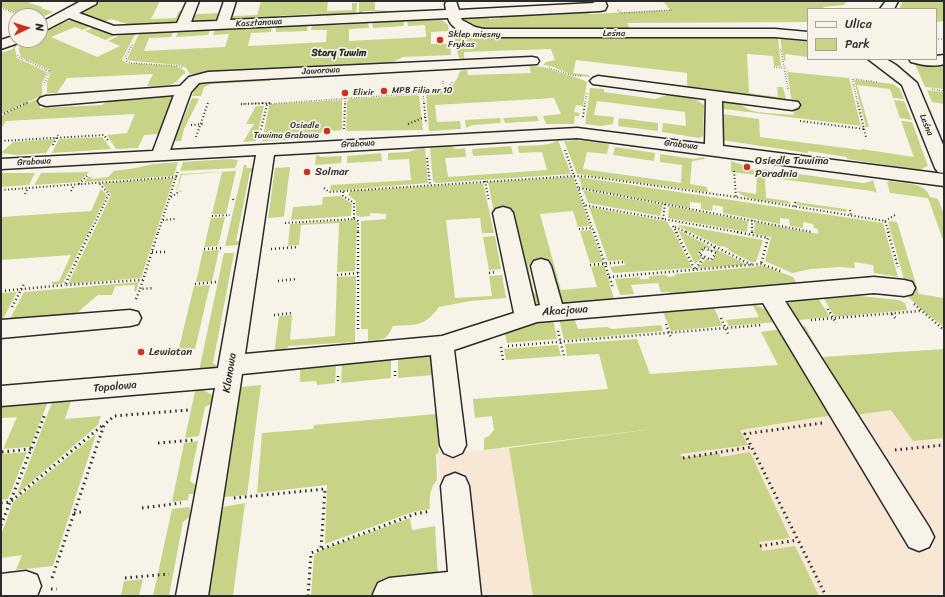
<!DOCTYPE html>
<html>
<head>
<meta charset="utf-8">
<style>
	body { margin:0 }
	#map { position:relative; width:945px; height:597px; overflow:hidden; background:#f7f3e8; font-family:Sriracha,sans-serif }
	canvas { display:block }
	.frame { position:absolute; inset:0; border:2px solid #2b2b2b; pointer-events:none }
	.legend { position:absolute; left:807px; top:8px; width:130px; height:52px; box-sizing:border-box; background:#f7f3e8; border:1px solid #a5a39c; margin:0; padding:5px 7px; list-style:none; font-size:12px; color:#2b2b2b }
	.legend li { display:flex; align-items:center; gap:8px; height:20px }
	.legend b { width:20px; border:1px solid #a5a39c }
	.north { position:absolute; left:8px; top:8px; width:40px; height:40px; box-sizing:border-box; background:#f7f3e8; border:1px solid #a5a39c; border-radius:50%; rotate:86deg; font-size:11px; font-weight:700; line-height:16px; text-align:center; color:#2b2b2b }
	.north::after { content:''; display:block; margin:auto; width:14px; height:18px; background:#c8321e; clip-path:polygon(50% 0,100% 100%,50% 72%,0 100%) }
</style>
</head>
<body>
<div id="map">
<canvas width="945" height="597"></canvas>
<div class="frame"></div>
<ul class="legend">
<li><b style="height:5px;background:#f7f3e8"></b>Ulica</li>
<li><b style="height:11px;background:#c7d487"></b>Park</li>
</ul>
<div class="north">N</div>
</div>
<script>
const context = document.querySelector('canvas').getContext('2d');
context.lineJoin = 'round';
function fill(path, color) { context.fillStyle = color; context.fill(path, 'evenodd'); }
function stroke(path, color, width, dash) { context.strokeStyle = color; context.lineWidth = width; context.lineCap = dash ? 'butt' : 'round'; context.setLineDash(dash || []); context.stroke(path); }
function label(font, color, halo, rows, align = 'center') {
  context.font = font + ' Sriracha,sans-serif'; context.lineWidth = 3.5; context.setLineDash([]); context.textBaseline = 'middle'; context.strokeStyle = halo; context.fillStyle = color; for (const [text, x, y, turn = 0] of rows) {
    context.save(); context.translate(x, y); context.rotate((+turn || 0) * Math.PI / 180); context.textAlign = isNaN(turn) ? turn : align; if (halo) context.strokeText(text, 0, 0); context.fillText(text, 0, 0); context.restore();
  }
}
fill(new Path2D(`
	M944 390V596H448L438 454 509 448Z`), '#f7e7d4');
fill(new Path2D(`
	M5 1H33L29 3 43 7 41 8 53 12 40 18V16H25L1 7V3Z
	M96 1H160L151 19 176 18 179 11H185L179 23 139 27 137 24H127L111 19 102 23 78 14Z
	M261 1H328L327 11 352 10V3H357L356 16H318L317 14 276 16 275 21H229L231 9H235L233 16 257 15Z
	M663 1H847L844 5 823 7 825 9H808V22L627 23 630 29 595 31V29H488C478 27 468 26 463 16L488 14 489 19 500 18V16L539 12 545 15 582 13 575 9 588 11 590 14 672 10H670Z
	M903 1H944V21L936 22V9H899Z
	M359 2H375V10L389 11 384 13 381 11H363V16H359Z
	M220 13 219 21H202L201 25 190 23 191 16 198 14Z
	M440 18 448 25 449 31 431 32V44H450L451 55 403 57 385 66 190 74 186 68 180 65 132 61 128 60V57L140 32 174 31 171 37 149 38 144 51 225 47 229 34 213 35 216 28 272 25 271 32 251 33 248 46 326 42 327 30H311L312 24C325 24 338 27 350 24 357 23 362 20 368 22L369 28 349 29V41L426 37 425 25 408 26 407 19Z
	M404 19V26L373 28 372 22Z
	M72 20 91 26 83 30 75 27 51 37 97 57 120 46 108 41 122 34 136 33 123 57 122 60 126 63 176 66 185 71V74L182 75C173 89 163 85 147 86L153 74 67 78 57 93H47V82L50 74V70L21 57 19 50 21 40H40V31L63 22Z
	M308 23 307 31 276 32V25Z
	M93 28 120 33 105 40 85 31Z
	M211 29 208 35 176 37 178 31Z
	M455 33H461L477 38H778L781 66H774L773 56 747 54 749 93 778 97 777 87H783L786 99 668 87V84L687 86V73L576 60 573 73 589 75V77L573 75 551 66 543 65 546 62 555 60 551 49 464 52V59L459 58 455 42Z
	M780 38 808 42V57L785 54 786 61 784 60Z
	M17 41 15 49 17 58 47 72 42 83V94L41 96 1 114V53L13 49 14 42Z
	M915 64 944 66V89L925 87Z
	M786 65 788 72 849 78 861 126 716 108 721 102C735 98 739 105 750 110 756 113 785 114 794 115Z
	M529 66 543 67 583 80 587 82 583 106 576 105 574 112 580 113 579 116H575L574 124H546L543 116 561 114 554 98 435 105 437 122 460 121 461 129 429 131 426 95 450 89 458 77 460 71 467 70 468 75 531 73Z
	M270 76V81L211 84 204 87 201 96H192L196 86 202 82Z
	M854 80 893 84 900 89 904 99 893 98 890 89 857 85 869 127H866Z
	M590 88 604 89V92L655 99 670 94 695 99 704 105 703 136 699 138 662 132 663 123 686 126 685 112 597 101 594 115 614 117 613 124 601 126 585 124Z
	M927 90 944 92V104L932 102Z
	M171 94 175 95V98L160 134 144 135 138 148 116 149 107 135 127 133 135 114 6 121 1 129V116L43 96H48L39 108 102 105 116 97Z
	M416 95 419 96 423 130 348 131 346 130 347 101 350 99Z
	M192 98 199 99 184 129 181 141H174Z
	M342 100V130L333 131V130H322L321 133 285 140 262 141 269 106 272 104Z
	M894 100 904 101 912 120 900 118Z
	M256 106H264L256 141 243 142 254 124H246Z
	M722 114 759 119 760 137 861 150V149L914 157 901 121 912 122 928 166 919 170 847 159V157L808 151V153L721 140Z
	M537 116 539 121 505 123 503 118Z
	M500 118 501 123 473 125 466 128 465 120Z
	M619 118 658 123V131L618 126Z
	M102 137 111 149 52 153 59 139Z
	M55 139 46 153 17 155 1 153 13 142Z
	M558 140 571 174 436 183 433 181 430 148 451 146 456 149 465 148 466 157 445 158 448 177 547 170 542 152 519 153 518 146C530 145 548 147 558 140Z
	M574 140 605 143 609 145 607 154 587 152 583 169 681 183 682 165 660 162V154L694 159 703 157 705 159 692 161 690 184 707 187 708 192 577 174 564 141Z
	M511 146 513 154 473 156 472 149Z
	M425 147 428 183 330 191 331 185 411 180 409 159 388 160V153L408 152Z
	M615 147 655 153 654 161 613 155Z
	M381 153 382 161 347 163V156Z
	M318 155 321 157 342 156 341 163 315 165 316 156Z
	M230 159 238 160 235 168 180 171 183 162Z
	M731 161 746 166 747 169 755 170V168L863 183 869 182 873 180 877 193 872 191 765 177 766 198 789 201 790 204C777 202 744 201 737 191L756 194 757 175 731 172Z
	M178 162 174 176 84 182 88 177H92L91 179 108 177 114 171 136 168 153 164Z
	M244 165H247L246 168H256V172H250L236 241H241L239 245 225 246Z
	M290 167 284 216 282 217 268 218 275 168Z
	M236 171 226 214H212L222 172 182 175 177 190 176 191 181 174Z
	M89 172 79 182 34 185 41 173Z
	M1 173H35L29 185 1 187Z
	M573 177 590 226 578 227 573 211 540 214 561 290 597 287 591 267 604 265 615 302 560 306 558 291 550 263 528 265 534 293 541 295V305L533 307 494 213 488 182Z
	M579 177 883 223 898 277 874 273 873 265 854 262 855 268 839 267 811 269 792 273 765 261 771 237 754 234 755 222 818 234V229L814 228 813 224 803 222V228L790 226 789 219 780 218V224L723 213V207L713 205 712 211 701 209V203L690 202V208L582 188Z
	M174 178 141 278 68 284 111 195 102 183Z
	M890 181C903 183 925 182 930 197L938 199 944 214V243L928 198 890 193 887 182Z
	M483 183 494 233H482L480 218 446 220 455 298 492 296 489 276 502 275 506 298 470 301 439 307C423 328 417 324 393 326 386 341 384 339 368 341V329H361V221L386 219V214L370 213V216L360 217 356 215V201L348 195 350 191Z
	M101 189 107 195 63 283 53 285 51 282 59 281 71 255 1 260V217L91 211Z
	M583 190 663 205 660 216 588 203Z
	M340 196 352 204 351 216 291 220 293 207 322 205 323 197Z
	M796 202 846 209 847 212 797 205Z
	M669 206 748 221 747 232 668 218Z
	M589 207 666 221 674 232 692 268 613 273 610 267 625 265 623 260 608 261Z
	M225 217 218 246 204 247 211 218Z
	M352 220 357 221 355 271 337 272 339 223 301 225 299 245 288 246 290 224Z
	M891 221 897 222 919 294 944 298V327L923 311 903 292 907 290 888 222Z
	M679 225 763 240 756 262H751L728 250 729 249 723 246 721 247 678 226Z
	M591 230 603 262 590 263 580 231Z
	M678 230 711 247 709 249 704 247 698 254 702 257 695 264Z
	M495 236 501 269 489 270 483 237Z
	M715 249 748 265 697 268 706 259 711 261 717 253 713 251Z
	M219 250 212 281 196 282 203 251Z
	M224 253H234L213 363 219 367 217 370 199 371Z
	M761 265 793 277 798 286 678 297 668 292H661L658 283 631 285 634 294 620 295 615 279 640 277V279H649V276L666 275 668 277 675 276V274L755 267Z
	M356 276 355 342 289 346 280 355H274L279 316 292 315 290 340 335 336 337 277Z
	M139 282 136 292 134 291 135 285 115 286 112 295H98L72 317 8 323 24 292Z
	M210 285 195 349 181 350 178 352 194 286Z
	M17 292 1 323V293Z
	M821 294H840L899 300 905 303 907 310 835 317Z
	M818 298 830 317 789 321 785 311 789 301Z
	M752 304 764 308 778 322 729 326 726 320 759 317Z
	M714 307 722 326 671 331 662 310Z
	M574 318 578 329 607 327 612 329 661 325 663 331 564 340 559 319Z
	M553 319 557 339 507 343 504 329 514 325Z
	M805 326 822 357 944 349V438L913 441 891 410 848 416 795 328Z
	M782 329 833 415 740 430 748 445 680 454 683 458 719 453 721 457 750 452 790 538 759 542 762 551 795 546 819 596H533L509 448 660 428 484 450V438L489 436 494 430 492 416 475 418 473 399 608 389 599 354 567 356 565 344 637 339 650 374 778 365 761 332Z
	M557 345H558L561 356 506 360 504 349Z
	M423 356H430L432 375 398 378V358Z
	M391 359V378L341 383 342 364Z
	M336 365 335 383 317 385 316 381 300 382V367Z
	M261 385 247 495 224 497 241 387Z
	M196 387 211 394 214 402 205 407 199 436 185 438Z
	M72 398 65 419 101 416 98 425 17 494 53 400Z
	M49 399 30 447 3 449 17 417 1 418V405Z
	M436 414 439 452 436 455 437 480C430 488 429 498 430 509L413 512 325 544 327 485 257 493 262 433 313 429 314 425Z
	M96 434 53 566 16 570 22 555 1 558V535L13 502Z
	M198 441 190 481 197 486 195 494H189L188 500 172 502 184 443Z
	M27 452 8 499 1 500V454Z
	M245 503 233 596H208L223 507Z
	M189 507 192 515 183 522 169 596H153L172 509Z
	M410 518 412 530 435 526 438 577 382 596H311L314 555 321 550Z
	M143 579 139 596H121L124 581Z`), '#c7d487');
const minor = new Path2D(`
	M81 1H97L96 4 79 13 114 26 177 23 187 1H199L191 22 217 21 224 1H236L230 20 446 10 445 4 447 1H456L459 10 594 3 593 1H605L607 6 605 10 600 11 461 18 462 20 475 27 484 29H775L808 32V40L775 37H484C472 35 452 32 448 18L113 34 69 18 40 33V23Z
	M886 1H898L894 9H880Z
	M16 35V40H22L21 42 1 49V40Z
	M944 55V64C934 67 921 65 911 62L909 59H936V56Z
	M532 57 537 58 539 61 537 64 208 82 199 83 191 92 170 150 577 128 705 144 706 99 593 84 590 81 593 78 598 76 798 102 800 105 798 108 792 110 722 101 723 146 944 174V186L577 138 274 155 245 354 442 336 514 313 493 213 496 209 503 207 510 209 513 213 535 306 540 305 531 266 534 261 541 259 548 261 551 266 562 304 874 277 904 280 912 282 915 288 912 294 904 296 874 293 785 301 929 527 934 537 929 547 919 551 909 547 763 303 537 322 454 350 466 445 462 453 453 457 444 453 440 445 431 355 242 374 208 596H176L215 388 1 406V386L218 368 256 155 1 169V159L153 151 174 95 46 106 40 104 38 101 40 98 46 96 180 86 189 77 208 72Z
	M868 59H886L896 65 917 83 944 147V173L938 172 935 168 902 85Z
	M130 310 138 312 141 318 138 324 130 326 1 338V320Z
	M455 473 465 477 469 486 481 596H374L373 594 378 583 389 578 448 572 441 486 445 477Z
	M26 571 37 575 41 586 37 596H1V574Z`);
stroke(minor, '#2b2b2b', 3);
stroke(new Path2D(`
	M1 8 23 16
	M618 10 621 13 672 10
	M936 39H944
	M132 45 126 56 127 61 131 63 179 66 183 68
	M781 49 788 90
	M18 55 19 57 49 71 44 85
	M774 67 784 68
	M549 68 571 75 581 76
	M443 81 444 91
	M932 89 944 91
	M423 93 446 90 453 81
	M25 104 29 102
	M241 104 271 103
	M269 104 423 93 424 104
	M345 104V98
	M585 104 587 93
	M858 104 852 79 877 82`), '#2b2b2b', 1.5, [0.5, 2]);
stroke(new Path2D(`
	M424 103 426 124
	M241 104 271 103
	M1 115 27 103
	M583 117 585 103
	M800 121 864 129 858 103
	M408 124 425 117
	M191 125 205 124
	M344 129 345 103
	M864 129 866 137
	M260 133 267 105 271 103
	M196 137 208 103
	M1 141 104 135 109 142
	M53 145 58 135
	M565 150 584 205
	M427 158 430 184
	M734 171 736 197
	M485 181 489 201
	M79 184 87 176
	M324 188 329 192 575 176 593 177 736 197 885 221 889 233
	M579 188 812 232
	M1 190 177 177
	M71 191 74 185
	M25 194 28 188
	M171 197 180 191
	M233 200 234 197
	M795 202V207
	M850 210 851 216
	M212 216 230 215
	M354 219 358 221V233
	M663 219 665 204
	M163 220 175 219
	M752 220V233
	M885 221 895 215
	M285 223 354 219V203L343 196V191
	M579 229 592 228
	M90 233 109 194 98 182
	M158 233 178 171
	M594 233 584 205 743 233
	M677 233 673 226 688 233`), '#2b2b2b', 2, [1, 2.5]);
stroke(new Path2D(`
	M90 232 65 285 143 280 158 232
	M358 232V332
	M594 232 613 288
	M676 232 695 270 704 257
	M686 232 752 265
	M737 232 768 238 761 264
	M752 232V235
	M888 232 898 267
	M704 248 716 253 711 260 699 254Z
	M204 249 223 248
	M271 249 299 247
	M711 251 715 247
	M152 252H165
	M590 265 624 262
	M489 273 495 272
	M337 275 358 273
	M609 277 761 264 783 272
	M143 280 140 289 154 288
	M278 281 296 279
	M195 284 216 282
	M1 291 65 285
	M136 299 140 289
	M914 304 944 330
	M12 307 24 284
	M828 309 836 323
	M892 314 896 319
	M274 315 292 313
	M721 318 728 334
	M811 320 920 311
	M666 324 671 338
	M558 331 564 356
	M508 346 762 325
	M501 347 503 360
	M395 371V378
	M338 376V383`), '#2b2b2b', 2.5, [1, 3]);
stroke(new Path2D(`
	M822 423 745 434 826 596
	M158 443 194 440
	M895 450 944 445
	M2 452 31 449
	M683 458 752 447
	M234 498 325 489 321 549
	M1 503 10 502 103 425
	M142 508 181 503
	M74 513 81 512
	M1 525 45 414
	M760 546 798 540
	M52 578 104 425 114 416 189 410
	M125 578 169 574
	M51 589H57
	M308 596 311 553 415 514 431 511`), '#2b2b2b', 3, [1.5, 4]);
fill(minor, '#f7f3e8');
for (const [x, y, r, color] of [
	[440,40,4,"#c8321e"],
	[384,91,4,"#c8321e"],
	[345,93,4,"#c8321e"],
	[327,131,4,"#c8321e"],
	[747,167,4,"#c8321e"],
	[307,172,4,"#c8321e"],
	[141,352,4,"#c8321e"]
]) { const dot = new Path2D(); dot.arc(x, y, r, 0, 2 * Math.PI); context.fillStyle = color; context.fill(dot); stroke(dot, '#f7f3e8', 1.5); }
label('9px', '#2b2b2b', '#f7f3e8', [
	["Kasztanowa",259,23,-3],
	["Leśna",614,34],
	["Jaworowa",321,71,-3],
	["Leśna",926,125,68],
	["Grabowa",358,144,-3],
	["Grabowa",681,145,7],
	["Grabowa",34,162,-3]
]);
label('9px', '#2b2b2b', '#f7f3e8', [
	["Sklep mięsny",448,35],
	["Frykas",448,45],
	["MPB Filia nr 10",392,91],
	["Elixir",353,93],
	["Osiedle",319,126,"right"],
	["Tuwima Grabowa",319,136,"right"]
], 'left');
label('bold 10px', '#2b2b2b', '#f7f3e8', [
	["Stary Tuwim",339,53]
]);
label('11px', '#2b2b2b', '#f7f3e8', [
	["Osiedle Tuwima",755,161],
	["Poradnia",755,174],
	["Solmar",315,172],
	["Lewiatan",149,352]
], 'left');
label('11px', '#2b2b2b', '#f7f3e8', [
	["Akacjowa",565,311,-4],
	["Klonowa",230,373,-81],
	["Topolowa",115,387,-5]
]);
</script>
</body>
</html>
